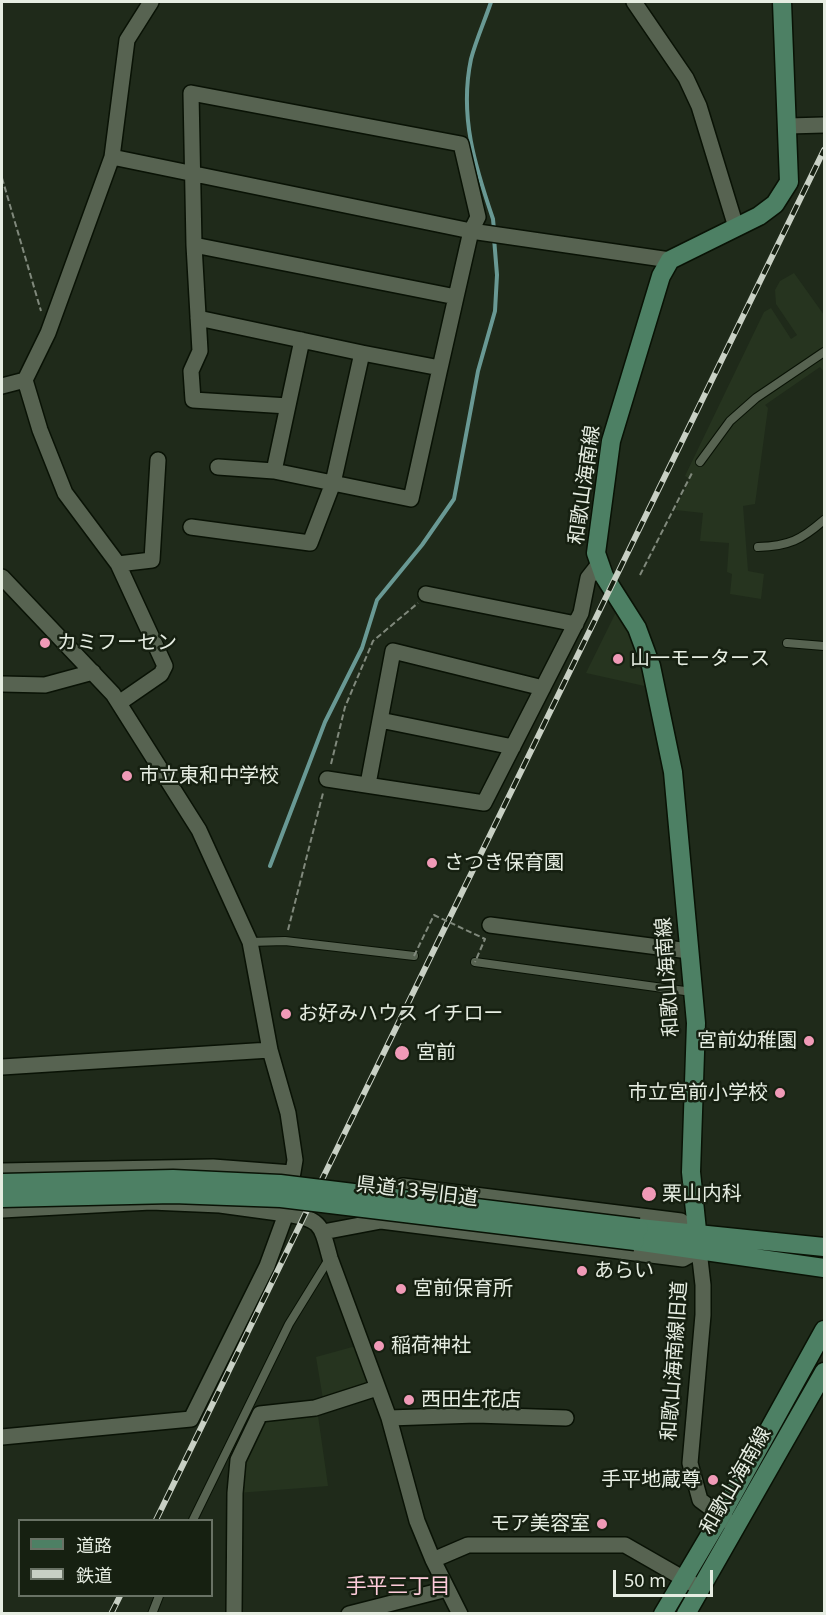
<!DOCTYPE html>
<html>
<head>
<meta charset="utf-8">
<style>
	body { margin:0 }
	#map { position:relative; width:826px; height:1615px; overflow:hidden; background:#1f2a1a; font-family:"Noto Sans","Noto Sans JP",sans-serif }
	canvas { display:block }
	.frame { position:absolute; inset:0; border:3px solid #e6ede2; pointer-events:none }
	.legend { position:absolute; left:18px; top:1519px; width:195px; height:78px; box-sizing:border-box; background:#162011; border:2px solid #697265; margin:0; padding:8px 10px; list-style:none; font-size:18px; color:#e6ede2 }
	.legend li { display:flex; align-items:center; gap:12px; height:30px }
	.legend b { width:30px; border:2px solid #697265 }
	.scale { position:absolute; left:613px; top:1570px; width:100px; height:27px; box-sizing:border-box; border:3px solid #e6ede2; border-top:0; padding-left:8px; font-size:18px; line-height:21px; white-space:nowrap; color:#e6ede2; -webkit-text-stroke:4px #162011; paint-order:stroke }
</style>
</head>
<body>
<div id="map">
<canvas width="826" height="1615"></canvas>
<div class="frame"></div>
<ul class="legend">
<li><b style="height:8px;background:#4d8064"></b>道路</li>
<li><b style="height:8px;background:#c8d0c4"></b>鉄道</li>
</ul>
<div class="scale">50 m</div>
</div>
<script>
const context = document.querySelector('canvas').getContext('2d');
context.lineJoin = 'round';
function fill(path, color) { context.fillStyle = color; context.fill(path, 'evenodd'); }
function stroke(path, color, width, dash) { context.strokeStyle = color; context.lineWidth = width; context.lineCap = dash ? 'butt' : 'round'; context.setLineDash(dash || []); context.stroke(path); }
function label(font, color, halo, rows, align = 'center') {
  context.font = font + ' "Noto Sans","Noto Sans JP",sans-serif'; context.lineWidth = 5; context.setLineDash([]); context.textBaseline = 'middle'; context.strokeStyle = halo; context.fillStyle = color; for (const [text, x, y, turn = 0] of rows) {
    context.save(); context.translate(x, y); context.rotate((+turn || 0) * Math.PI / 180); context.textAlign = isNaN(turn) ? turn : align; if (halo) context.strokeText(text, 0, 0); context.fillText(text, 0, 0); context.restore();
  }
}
fill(new Path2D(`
	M794 273 824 315V372L820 367 765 405 768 408 755 504 743 506 748 571 764 574 761 599 730 594 732 574 727 572 729 543 700 541 703 513 675 510 690 479 685 476 764 312 771 308 791 339 797 335 776 304 775 290 780 281Z
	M618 608 632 632 649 687 586 673Z
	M356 1346 369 1383 323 1399 316 1357Z
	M317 1409 328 1486 237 1493 241 1460 263 1418Z`), '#26341f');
stroke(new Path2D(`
	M491 2C485 20 476 40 471 59 459 116 475 166 493 219L494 230
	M270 866 325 722 362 648 377 600 422 545 454 499 478 371 495 311 497 275 494 238`), '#699994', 4);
const lane = new Path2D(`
	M700 462 730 421 756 398 824 352
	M758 547C789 546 801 540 824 520
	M787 643 824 646
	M250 942 285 941 414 956
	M475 962 692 992
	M193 1520 289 1324 329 1259
	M152 1614 159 1596`);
const street = new Path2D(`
	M634 2 686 78 699 106 736 227
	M788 126 824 125
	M112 157 471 231 670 260
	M194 245 456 297 440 368 362 353
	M2 386 25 380
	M288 406 193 400 191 371 200 351 194 245 191 93 461 144 478 217 471 231 456 297
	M218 467 274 471 302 340
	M274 471 411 499 440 368
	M191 527 310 543 333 483 362 353 198 318
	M118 564 152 560 158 460
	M2 577 113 694 199 830 250 942 270 1050 288 1113 295 1160 286 1214C322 1219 321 1225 330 1258L389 1418 417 1521 433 1560 460 1614
	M426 594 576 624
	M2 684 45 685 93 672
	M119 703 161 674 165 666 118 564 65 493 40 430 25 380 48 333 112 157 127 40 151 2
	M380 720 513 747
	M327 779 484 803 581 613 588 578 599 564
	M368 784 393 651 543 688
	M490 925 689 951
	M2 1067 270 1050
	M2 1171 213 1167 292 1173
	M383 1206C385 1193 392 1189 403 1186L681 1221 697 1234
	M2 1210 151 1202 220 1205 286 1214 267 1266 191 1419 2 1437
	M323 1232 381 1221 683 1259 699 1250 703 1285V1315L690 1463 700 1500 736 1527
	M389 1418 476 1415 566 1418
	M433 1560 468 1545H625L700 1588
	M234 1614 235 1493 238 1460 260 1414 315 1408 377 1388
	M349 1614 447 1589`);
const secondary = new Path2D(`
	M639 1228 824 1247
	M635 1241 824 1268
	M699 1250 691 1172 696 1023 673 772 651 666 637 628 604 576 596 553 611 441 661 276 670 260 759 216 775 204 789 182 782 2
	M663 1614 721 1516 824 1330
	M686 1614 824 1372`);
stroke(lane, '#091205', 10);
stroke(street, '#091205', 18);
stroke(secondary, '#091205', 21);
stroke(new Path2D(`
	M2 178 41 311
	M640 575 693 471
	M331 764 345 707 373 641 418 603
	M288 930 323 793`), '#80897c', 2, [6, 3]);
stroke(lane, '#576351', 8);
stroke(street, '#576351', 15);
stroke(secondary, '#4d8064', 18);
const rail = new Path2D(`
	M156 1520 824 150
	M111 1614 120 1596`);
stroke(rail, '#c8d0c4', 6);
stroke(rail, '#162011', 4, [11]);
const secondaryBridge = new Path2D(`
	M2 1183 173 1179 280 1184 639 1228
	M2 1198 173 1194 281 1198 635 1241`);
stroke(secondaryBridge, '#091205', 21, []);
stroke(new Path2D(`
	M414 956 434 915 485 939 475 962`), '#80897c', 2, [6, 3]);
stroke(secondaryBridge, '#4d8064', 18);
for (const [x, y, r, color] of [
	[45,643,6,"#f09ab7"],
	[618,659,6,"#f09ab7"],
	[127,776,6,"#f09ab7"],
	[432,863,6,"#f09ab7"],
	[286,1014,6,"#f09ab7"],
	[809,1041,6,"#f09ab7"],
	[402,1053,8,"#f09ab7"],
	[780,1093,6,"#f09ab7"],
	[649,1194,8,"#f09ab7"],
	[582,1271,6,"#f09ab7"],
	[401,1289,6,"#f09ab7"],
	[379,1346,6,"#f09ab7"],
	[409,1400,6,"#f09ab7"],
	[713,1480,6,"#f09ab7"],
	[602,1524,6,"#f09ab7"]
]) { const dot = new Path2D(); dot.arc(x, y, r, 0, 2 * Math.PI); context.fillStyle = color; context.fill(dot); stroke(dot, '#162011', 2); }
label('20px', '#e6ede2', '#162011', [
	["和歌山海南線",585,485,-82],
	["和歌山海南線",668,977,-94],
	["県道13号旧道",417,1192,7],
	["和歌山海南線旧道",675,1361,-86],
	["和歌山海南線",736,1481,-60]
]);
label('20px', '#e6ede2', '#162011', [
	["カミフーセン",57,643],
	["山一モータース",630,659],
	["市立東和中学校",139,776],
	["さつき保育園",444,863],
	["お好みハウス イチロー",298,1014],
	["宮前幼稚園",797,1041,"right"],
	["宮前",416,1053],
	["市立宮前小学校",768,1093,"right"],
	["栗山内科",662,1194],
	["あらい",594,1271],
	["宮前保育所",413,1289],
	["稲荷神社",391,1346],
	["西田生花店",421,1400],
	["手平地蔵尊",701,1480,"right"],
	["モア美容室",590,1524,"right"]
], 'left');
label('21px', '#fdcbda', '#162011', [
	["手平三丁目",398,1587]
]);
</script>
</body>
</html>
